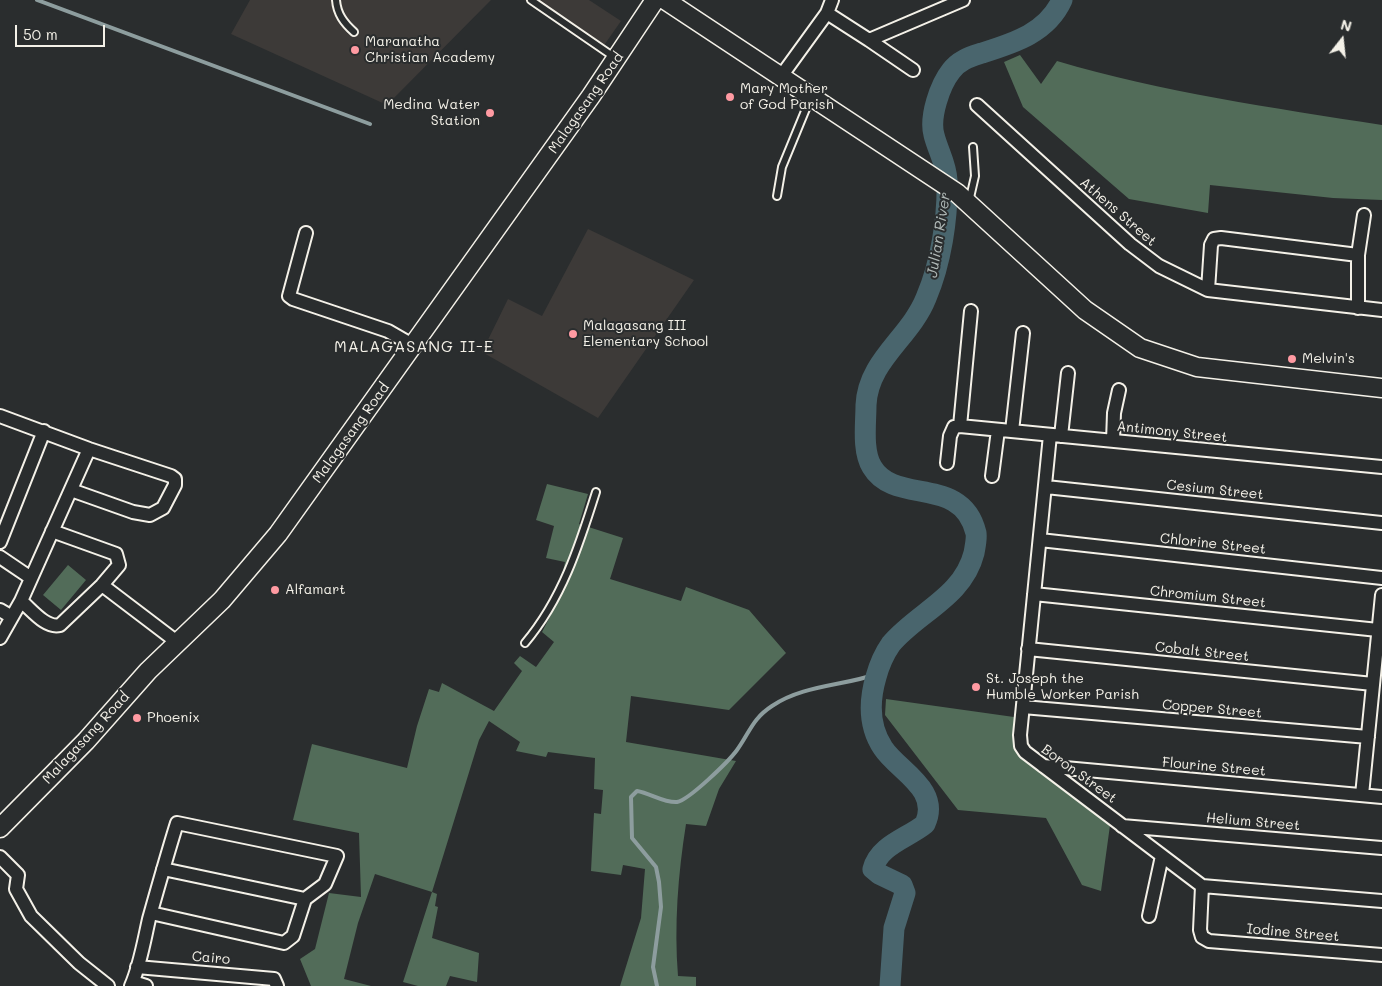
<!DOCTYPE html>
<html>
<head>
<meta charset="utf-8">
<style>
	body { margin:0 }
	#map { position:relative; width:1382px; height:986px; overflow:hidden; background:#2a2d2e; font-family:Mali,sans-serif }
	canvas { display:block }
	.north { position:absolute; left:1317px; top:15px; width:50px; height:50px; -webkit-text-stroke:4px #2a2d2e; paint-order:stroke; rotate:16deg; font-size:14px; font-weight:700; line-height:20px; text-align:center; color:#f4f1e8 }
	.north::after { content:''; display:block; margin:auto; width:18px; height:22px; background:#f4f1e8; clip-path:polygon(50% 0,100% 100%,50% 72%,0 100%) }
	.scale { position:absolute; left:15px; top:25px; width:90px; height:22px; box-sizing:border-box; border:2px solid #f4f1e8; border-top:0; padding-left:6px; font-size:15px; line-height:18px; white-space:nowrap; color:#f4f1e8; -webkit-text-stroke:4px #2a2d2e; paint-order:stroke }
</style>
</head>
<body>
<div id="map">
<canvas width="1382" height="986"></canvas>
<div class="north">N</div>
<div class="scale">50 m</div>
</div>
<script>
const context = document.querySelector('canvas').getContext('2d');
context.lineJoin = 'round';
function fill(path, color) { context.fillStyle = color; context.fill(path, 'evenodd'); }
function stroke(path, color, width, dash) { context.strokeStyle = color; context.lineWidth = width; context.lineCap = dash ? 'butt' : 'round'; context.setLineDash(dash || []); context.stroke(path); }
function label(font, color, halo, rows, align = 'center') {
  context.font = font + ' Mali,sans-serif'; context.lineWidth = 4; context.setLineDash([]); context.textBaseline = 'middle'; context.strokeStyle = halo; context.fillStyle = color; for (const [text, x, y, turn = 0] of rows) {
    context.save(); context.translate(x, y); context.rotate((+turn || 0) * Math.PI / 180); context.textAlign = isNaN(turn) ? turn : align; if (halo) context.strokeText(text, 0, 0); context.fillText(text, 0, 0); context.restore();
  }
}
fill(new Path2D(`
	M250 0H491L387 105 231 34Z
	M524 0H589L621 21 600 51Z
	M588 229 694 280 598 418 482 352 508 299 542 316Z`), '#3d3a38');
fill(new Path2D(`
	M1020 55 1041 84 1057 61C1162 92 1273 108 1382 125V200L1333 198 1210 185 1208 213 1129 199 1023 107 1004 62Z
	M547 484 588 494 579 524 623 538 610 579 681 601 686 587 749 610 786 653 729 710 631 696 626 742 736 761 719 789 706 826 686 824C678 875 674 925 678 976L696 977V986H620L641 918 645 869 623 865 621 875 591 871 594 813 601 814 603 790 594 789 595 758 548 752 546 757 516 751 520 742 489 721 479 740 432 892 437 894 435 906 438 907 432 938 479 953 477 982 450 976 446 986H418L403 982 432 892 375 874 358 923 344 979 371 986H311L300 959 315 949 329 893 361 897 359 833 293 820 312 744 407 768 417 726 429 689 439 692 442 683 494 711 522 671 514 663 520 656 536 667 554 642 542 632 556 605 565 562 546 558 554 526 536 520Z
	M68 565 86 580 61 610 43 595Z
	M886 699 1021 718 1020 746 1111 818 1101 891 1082 885 1046 818 958 810 885 715Z`), '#526c59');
stroke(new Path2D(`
	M37 0 370 124
	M657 986 653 967 661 907 659 882 656 867 632 838 631 797 637 791C650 793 664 803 677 802 689 800 729 761 737 750 750 732 752 719 772 706 803 685 843 686 877 674`), '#8d9d9e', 4);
stroke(new Path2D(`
	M890 986 894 928 905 893 902 885 879 874 873 869C879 845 908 838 925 824 941 789 898 771 883 748 869 727 869 701 876 677 879 666 884 654 891 644 918 612 963 597 974 553 975 547 977 539 976 533 962 474 895 506 872 467 862 451 866 423 866 405 868 360 910 338 926 298 941 263 948 218 947 180 946 163 938 151 934 135 929 117 940 85 951 71 959 60 970 57 982 53 1014 43 1047 33 1062 0`), '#49656d', 21);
const lane = new Path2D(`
	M336 0C337 14 344 23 354 32
	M531 0 614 57
	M777 196 782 167 810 99
	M969 202 975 176 973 147
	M525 643C562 599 579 546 596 492`);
const street = new Path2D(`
	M827 13 832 0
	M869 40 913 70
	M782 75 827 13 869 40 963 0
	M977 105 1130 244 1159 266 1208 290 1382 310
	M306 233 289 296 293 299 388 331 414 346
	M1358 255 1364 215
	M1208 290 1211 245 1214 239 1221 238 1358 255V308
	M0 416 89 449 171 476 175 479V485L163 508 150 515 133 512 71 490
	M960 426 971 311
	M1012 431 1023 333
	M1050 435 1020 735 1021 746 1025 752 1202 886 1382 901
	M1061 436 1068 373
	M1113 441 1114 413 1119 390
	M947 463 950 436 954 427 960 426 1382 467
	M992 476 998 430
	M1046 487 1382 523
	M1040 540 1382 578
	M0 542 44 431
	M0 557 31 578
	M102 585 177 642
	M1034 594 1378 630
	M21 601C31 609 46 629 60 625L102 585 119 565 116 554 52 531
	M0 610 12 617
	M0 638 21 601 89 449
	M1028 649 1373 684
	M1023 707 1368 737
	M1043 766 1382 797
	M1362 795 1382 595
	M1122 826 1382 848
	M0 857 18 875 16 889 31 916 79 963 108 986
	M163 869 305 899
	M1202 886 1200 930 1202 937 1209 941 1382 955
	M1149 916 1162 856
	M137 967 274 979 277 986
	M133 982 146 986
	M131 986C140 966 144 941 149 919 158 887 167 855 177 823L337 856 325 884 305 899 293 936 284 943 151 913`);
const secondary = new Path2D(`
	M665 0 957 193 1085 310 1140 348 1197 367 1382 388
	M0 828 86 741 148 671 222 600 278 534 591 96 655 0`);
stroke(lane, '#f4f1e8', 10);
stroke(street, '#f4f1e8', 16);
stroke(secondary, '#f4f1e8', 21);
stroke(lane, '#2a2d2e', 6);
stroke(street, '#2a2d2e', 12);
stroke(secondary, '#2a2d2e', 18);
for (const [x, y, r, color] of [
	[355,50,5,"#ff9aa2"],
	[730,97,5,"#ff9aa2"],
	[490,113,5,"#ff9aa2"],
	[573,334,5,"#ff9aa2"],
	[1292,359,5,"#ff9aa2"],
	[275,590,5,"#ff9aa2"],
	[976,687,5,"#ff9aa2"],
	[137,718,5,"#ff9aa2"]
]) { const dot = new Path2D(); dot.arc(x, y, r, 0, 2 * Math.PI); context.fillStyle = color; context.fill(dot); stroke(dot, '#2a2d2e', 2); }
label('14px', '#f4f1e8', '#2a2d2e', [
	["Maranatha",365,42],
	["Christian Academy",365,58],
	["Mary Mother",740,89],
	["of God Parish",740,105],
	["Medina Water",480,105,"right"],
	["Station",480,121,"right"],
	["Malagasang III",583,326],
	["Elementary School",583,342],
	["Melvin's",1302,359],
	["Alfamart",285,590],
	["St. Joseph the",986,679],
	["Humble Worker Parish",986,695],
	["Phoenix",147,718]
], 'left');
label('14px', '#f4f1e8', '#2a2d2e', [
	["Malagasang Road",586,103,-55],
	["Athens Street",1118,212,41],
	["Antimony Street",1172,432,6],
	["Malagasang Road",351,433,-54],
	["Cesium Street",1215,490,6],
	["Chlorine Street",1213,544,6],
	["Chromium Street",1208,597,6],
	["Cobalt Street",1202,652,6],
	["Copper Street",1212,709,5],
	["Malagasang Road",86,738,-47],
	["Flourine Street",1214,767,5],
	["Boron Street",1079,774,36],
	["Helium Street",1253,822,5],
	["Iodine Street",1293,933,5],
	["Cairo",211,958,5]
]);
label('italic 15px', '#b0b9b7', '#2a2d2e', [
	["Julian River",939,235,-81]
]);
context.letterSpacing = '1px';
label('16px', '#f4f1e8', '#2a2d2e', [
	["MALAGASANG II-E",414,347]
]);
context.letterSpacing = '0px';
</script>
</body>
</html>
